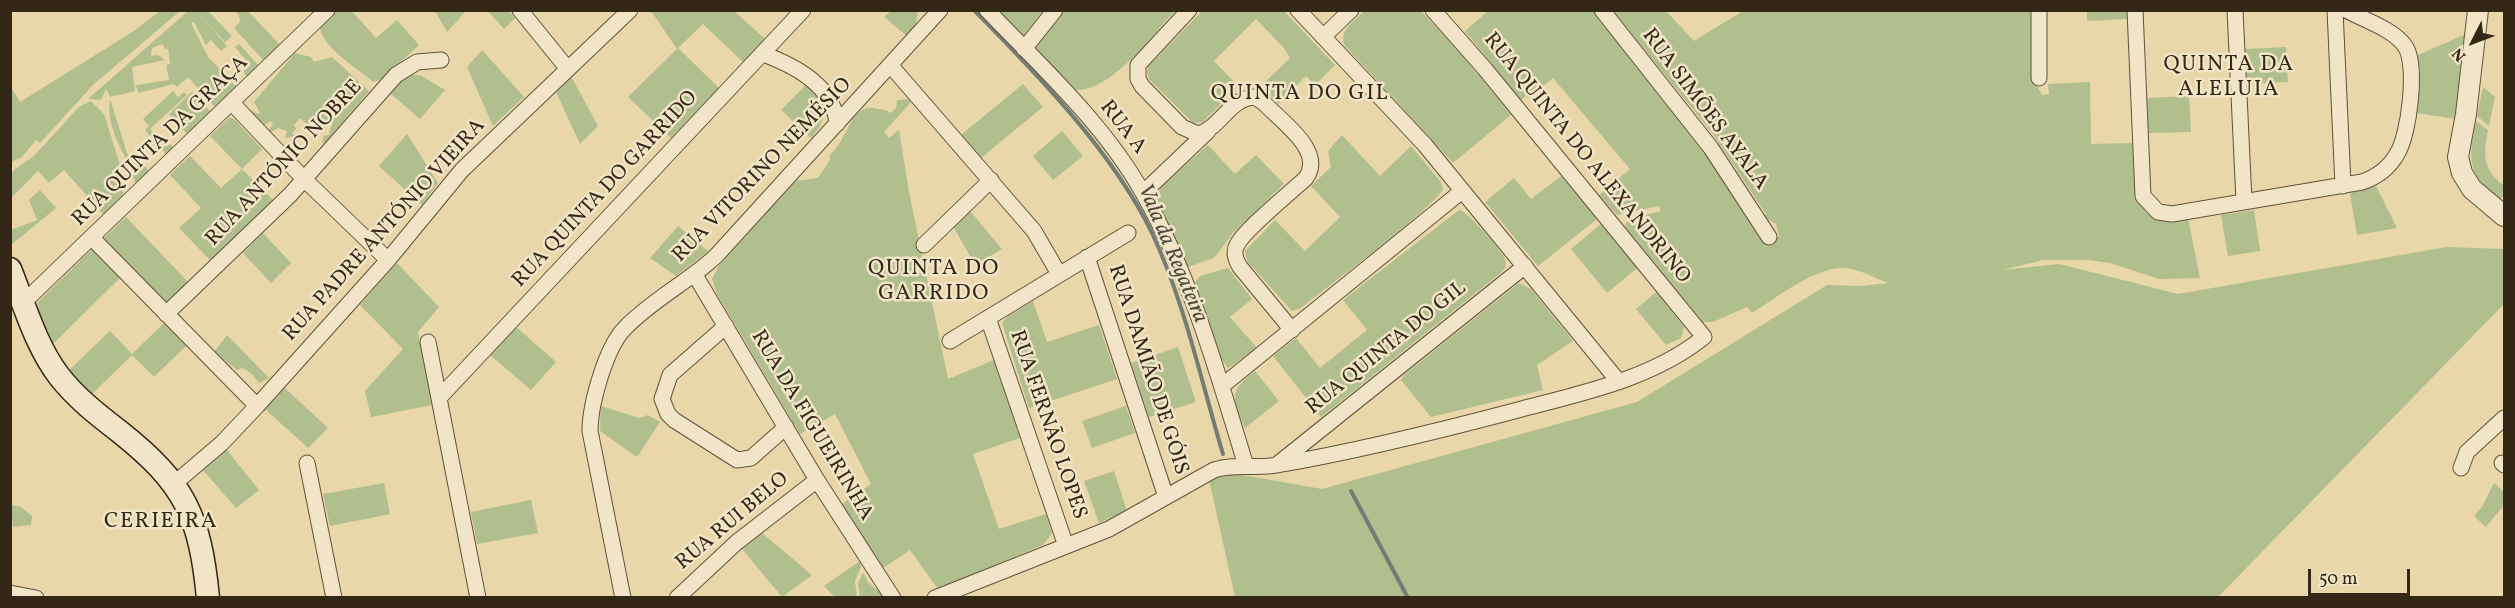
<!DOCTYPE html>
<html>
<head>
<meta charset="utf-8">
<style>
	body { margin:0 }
	#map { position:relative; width:2515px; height:608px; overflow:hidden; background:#e9d6a9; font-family:Vollkorn,serif }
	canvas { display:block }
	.frame { position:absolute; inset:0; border:12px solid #332716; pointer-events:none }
	.north { position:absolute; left:2443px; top:12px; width:60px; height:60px; -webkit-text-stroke:4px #f1e4c7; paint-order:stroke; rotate:228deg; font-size:16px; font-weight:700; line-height:24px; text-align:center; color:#332716 }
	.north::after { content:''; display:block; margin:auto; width:21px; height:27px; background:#332716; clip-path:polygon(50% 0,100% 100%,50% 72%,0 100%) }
	.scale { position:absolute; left:2308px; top:569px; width:102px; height:27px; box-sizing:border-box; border:3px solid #332716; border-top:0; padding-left:8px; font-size:18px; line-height:21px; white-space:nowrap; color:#332716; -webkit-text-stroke:4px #f1e4c7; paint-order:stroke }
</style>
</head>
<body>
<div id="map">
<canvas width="2515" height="608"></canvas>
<div class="frame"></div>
<div class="north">N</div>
<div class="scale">50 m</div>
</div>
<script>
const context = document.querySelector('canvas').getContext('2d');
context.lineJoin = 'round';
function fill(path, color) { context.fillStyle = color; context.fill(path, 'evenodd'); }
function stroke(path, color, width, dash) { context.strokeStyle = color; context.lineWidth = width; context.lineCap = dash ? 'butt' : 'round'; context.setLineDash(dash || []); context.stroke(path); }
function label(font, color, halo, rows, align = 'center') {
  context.font = font + ' Vollkorn,serif'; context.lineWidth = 5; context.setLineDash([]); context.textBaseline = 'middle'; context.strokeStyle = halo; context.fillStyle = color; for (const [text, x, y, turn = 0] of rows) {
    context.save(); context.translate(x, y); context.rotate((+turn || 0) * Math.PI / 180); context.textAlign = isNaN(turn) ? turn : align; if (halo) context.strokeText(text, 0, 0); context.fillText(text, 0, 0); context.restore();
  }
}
fill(new Path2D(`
	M1203 10 1284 11 1335 65 1315 85 1306 76 1278 104 1261 86 1290 58 1284 48 1256 19 1214 61 1238 86 1203 122 1193 123 1149 79 1147 72 1149 66Z
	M160 11H180L93 85 40 143 36 140 22 157 11 162V87L20 102 134 31Z
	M188 11H208L232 36 225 42 200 15 227 46 221 51 211 40 206 45 194 22 191 23 208 57 237 87 216 108 188 77 177 87 174 84 138 93 136 85 169 80 166 65 170 64 168 48 166 50 162 44 152 48 151 56 158 55 165 60 132 67 135 91 110 97 106 89 101 100 88 99Z
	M235 11H248L280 45 264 61 234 28 240 22 239 15Z
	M335 11H352L376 38 397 20 419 45 382 79 373 82C356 66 324 51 319 25Z
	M435 11H466L447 32Z
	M488 11H509L515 18 504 29Z
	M651 11H734L765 39 743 62 703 24 678 48 719 88 671 138 628 97 677 49Z
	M891 11H918L916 24 907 36 884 17Z
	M991 11H1175C1151 36 1108 98 1069 89Z
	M1364 11H1421L1453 44 1511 115 1453 163 1345 46C1338 31 1354 21 1364 11Z
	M1488 11H1593L1704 150 1770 241 1779 236 1776 224 1762 216 1766 214 1713 134 1613 11H1666L1694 41 1743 11H2034L2032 76 2042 95 2049 94 2048 84 2090 82 2091 144 2135 143C2136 165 2129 208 2155 218 2164 221 2178 218 2188 218L2200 278 2159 279 2110 263 2088 260H2043L2002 270 2059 264 2178 294 2447 247 2504 249V304L2218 597H1235L1208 475 1219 471 1322 489 1637 402 1827 285 1861 286 1888 283C1875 278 1859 269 1844 268 1815 267 1776 298 1752 313L1747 307 1713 322H1703L1626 228 1625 224 1630 219 1661 211 1659 206 1617 215 1599 195 1630 169 1553 78 1528 98 1526 96 1521 100 1465 31Z
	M2087 11H2127V19L2087 21Z
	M2466 34 2456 119 2416 113 2420 72 2418 55Z
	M239 44 259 66 248 77 243 72 250 65 235 47Z
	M2286 47 2288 82 2247 84 2245 49Z
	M482 50 524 97 493 126 467 67Z
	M295 53 311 57 314 62 332 57 369 91 324 144 322 141 324 136 329 135 332 123 325 124V127L307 129 308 125 300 118 294 125 296 129 292 133 295 136 285 138 287 131 278 128 270 133 268 131 273 124 271 121 263 126 249 109 258 114 260 113 254 102Z
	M410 74 422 76 445 90 420 119 390 93Z
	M571 76 598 126 580 144 556 92Z
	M807 84C826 104 830 117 811 138L781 110Z
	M1023 84 1043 107 981 158 961 135Z
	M2483 87 2495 97 2489 126 2477 116Z
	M173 91 178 97 184 92 187 95 150 129 166 147 170 144 174 148 167 155 145 130 149 126 143 119Z
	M192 92 211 112 188 135 169 114Z
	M2189 96 2191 132 2148 133 2147 98Z
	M110 99 128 156 133 153 150 172 138 183 135 182C127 154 105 130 110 99Z
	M910 99 912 101 884 132 889 138 899 130 909 192 948 379 994 360 1020 438 973 454 999 529 1046 514 1052 533 1043 545 938 589 910 550 883 568 842 504 871 484 835 414 800 434 717 294 712 279 719 266 795 181 818 178 830 160V154C848 142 850 100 878 109 883 110 886 109 890 113L896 108 897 100Z
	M91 101 104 114 120 165 117 174 124 196 104 215 64 170 49 183 38 171 11 198 10 176 15 169 34 156 79 107Z
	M229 118H233L262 149 242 169 273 200 211 261 179 228 201 208 170 175 190 156 221 188 242 169 210 136Z
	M2476 121 2488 130C2483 155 2483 170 2504 186V195L2500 200C2467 174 2468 160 2476 121Z
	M1062 131 1083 156 1053 180 1033 156Z
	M407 134 438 183 422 205 379 166Z
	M1342 135 1380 176 1411 146 1440 181 1443 189C1437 205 1322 291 1301 308L1292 311 1247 261 1245 251 1275 220 1305 251 1340 217 1311 186 1331 167 1328 151Z
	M1208 145 1235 174 1256 155 1284 184 1233 233 1214 258 1185 268 1154 200 1162 186Z
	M1561 176 1597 219 1538 266 1485 202 1514 178 1531 199Z
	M2376 186 2397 228 2357 235 2350 193Z
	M40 190 56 208 11 245V230L37 220 29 200Z
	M1459 210C1468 211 1499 248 1504 257 1507 263 1506 266 1503 271L1321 417 1273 356 1296 338 1320 368 1367 330 1343 300Z
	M2254 210 2260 251 2228 256 2221 215Z
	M970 211 1002 249 975 265 953 226Z
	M126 217 188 282 166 303 103 239Z
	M1601 224 1637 268 1607 293 1571 249Z
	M678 226 708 251 676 276 650 258Z
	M263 233 291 263 271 283 243 253Z
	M91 250H94L120 278 53 344 39 315 38 302Z
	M397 263 439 307 418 332 432 405 371 417 365 391 403 349 360 305Z
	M1228 268 1252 299 1230 317 1257 348 1228 368 1216 351 1193 285 1200 276Z
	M1519 283 1531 289 1573 341 1537 365 1543 390 1431 417 1401 380 1404 375Z
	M1656 292 1684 327 1681 338 1666 345 1636 309Z
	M1033 301 1047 342 1099 325 1117 379 1029 408 1002 323 1007 317Z
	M164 323 186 346 154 377 132 355 91 395 68 371 110 331 132 354Z
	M516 327 556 362 531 390 490 355Z
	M227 335 269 378 259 383 251 373 242 368 237 370 214 352Z
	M1178 347 1196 402 1149 417 1131 363Z
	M1255 371 1279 401 1245 428C1232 400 1228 391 1255 371Z
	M285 388 328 428 308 448 265 409Z
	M601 406 639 418 648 415 660 422 637 457 600 431Z
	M1126 406 1135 433 1092 448 1082 421Z
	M227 450 259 490 236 508 203 470Z
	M1114 471 1127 511 1099 523 1084 481Z
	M384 483 390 514 330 526 323 494Z
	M2494 483 2504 492V505L2486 527 2474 516 2482 507Z
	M531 500 538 533 477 544 471 512Z
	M11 505 21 507 32 516 31 525 13 527Z
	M762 533 812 575 782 597 742 549Z
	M860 561 861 567 855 581 857 597H835L824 586Z
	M863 572 868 582 885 597H860L858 584Z`), '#b0bf8d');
stroke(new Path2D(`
	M974 10C1037 74 1113 152 1152 233 1185 303 1201 381 1223 454
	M1351 491 1408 598`), '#737d75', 4);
const minor = new Path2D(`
	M520 10 567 68
	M987 10C1042 67 1104 124 1143 193 1191 277 1218 374 1246 466
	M1189 10 1138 65V79L1142 86 1182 127 1198 134C1221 128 1229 98 1255 97L1264 103C1282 122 1325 151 1306 178 1292 191 1243 231 1237 245 1233 252 1236 261 1240 267L1292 330
	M1298 10 1425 145 1619 382
	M1602 10 1711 148 1769 237
	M2135 10 2143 196 2158 212 2172 214 2362 182C2377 177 2389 168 2397 154 2409 136 2418 64 2405 46 2393 29 2364 20 2346 10
	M2235 10 2244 201
	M2335 10 2343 186
	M1323 37 1351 10
	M1024 49 1055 10
	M763 54C796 66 834 86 837 124
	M891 66 1034 231 1059 274
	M2039 78V10
	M232 103 304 179 388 260
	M1143 193 1208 131
	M92 238 257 406
	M924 245 991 180
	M1087 257 1166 497
	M695 275 817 480 893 598
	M24 302 327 10
	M166 314 290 195 396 75 417 62 441 60
	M988 318 1066 546
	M726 326 670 375 662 399 668 414 674 420 737 460 751 458 786 427
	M950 341 1128 233
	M428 342 478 598
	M1222 386 1462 191
	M439 398 803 10
	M307 463 334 598
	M1279 463 1525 266
	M2502 463 2504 465
	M2461 468 2467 452 2504 418
	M175 483 222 443 257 406 388 260 462 170 630 10
	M10 593 36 598
	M623 598 590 431C590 404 606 347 625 328 652 300 688 282 716 256L940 10
	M677 598 737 542 817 480
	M935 598 1109 529 1214 470C1235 463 1256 469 1277 465 1358 451 1439 431 1518 410 1582 393 1652 379 1704 337L1485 69 1433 10`);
const tertiary = new Path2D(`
	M2478 10 2466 114 2458 157 2462 173 2472 189 2504 216`);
const secondary = new Path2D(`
	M10 269C24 304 36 346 59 376 76 398 98 415 120 432 184 483 200 515 208 598`);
stroke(minor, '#60533b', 17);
stroke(tertiary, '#60533b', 22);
stroke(secondary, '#332716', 25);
stroke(minor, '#f1e4c7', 15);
stroke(tertiary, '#f1e4c7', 20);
stroke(secondary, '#f1e4c7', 22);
label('21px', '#332716', '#f1e4c7', [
	["RUA SIMÕES AYALA",1704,110,53],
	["RUA A",1122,128,52],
	["RUA QUINTA DA GRAÇA",161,142,-44],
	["RUA QUINTA DO ALEXANDRINO",1586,159,51],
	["RUA ANTÓNIO NOBRE",285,164,-47],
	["RUA VITORINO NEMÉSIO",763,171,-46],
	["RUA QUINTA DO GARRIDO",606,190,-47],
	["RUA PADRE ANTÓNIO VIEIRA",385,231,-48],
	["RUA QUINTA DO GIL",1387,349,-39],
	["RUA DAMIÃO DE GÓIS",1147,370,72],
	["RUA FERNÃO LOPES",1047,425,71],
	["RUA DA FIGUEIRINHA",811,426,59],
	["RUA RUI BELO",733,522,-40]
]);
context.letterSpacing = '1.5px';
label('22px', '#332716', '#f1e4c7', [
	["QUINTA DA",2229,66],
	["ALELUIA",2229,91],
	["QUINTA DO GIL",1300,95],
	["QUINTA DO",934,270],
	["GARRIDO",934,295],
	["CERIEIRA",161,523]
]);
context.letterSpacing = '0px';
label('italic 22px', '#4e4b3e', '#f1e4c7', [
	["Vala da Regateira",1171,254,67]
]);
</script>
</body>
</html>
